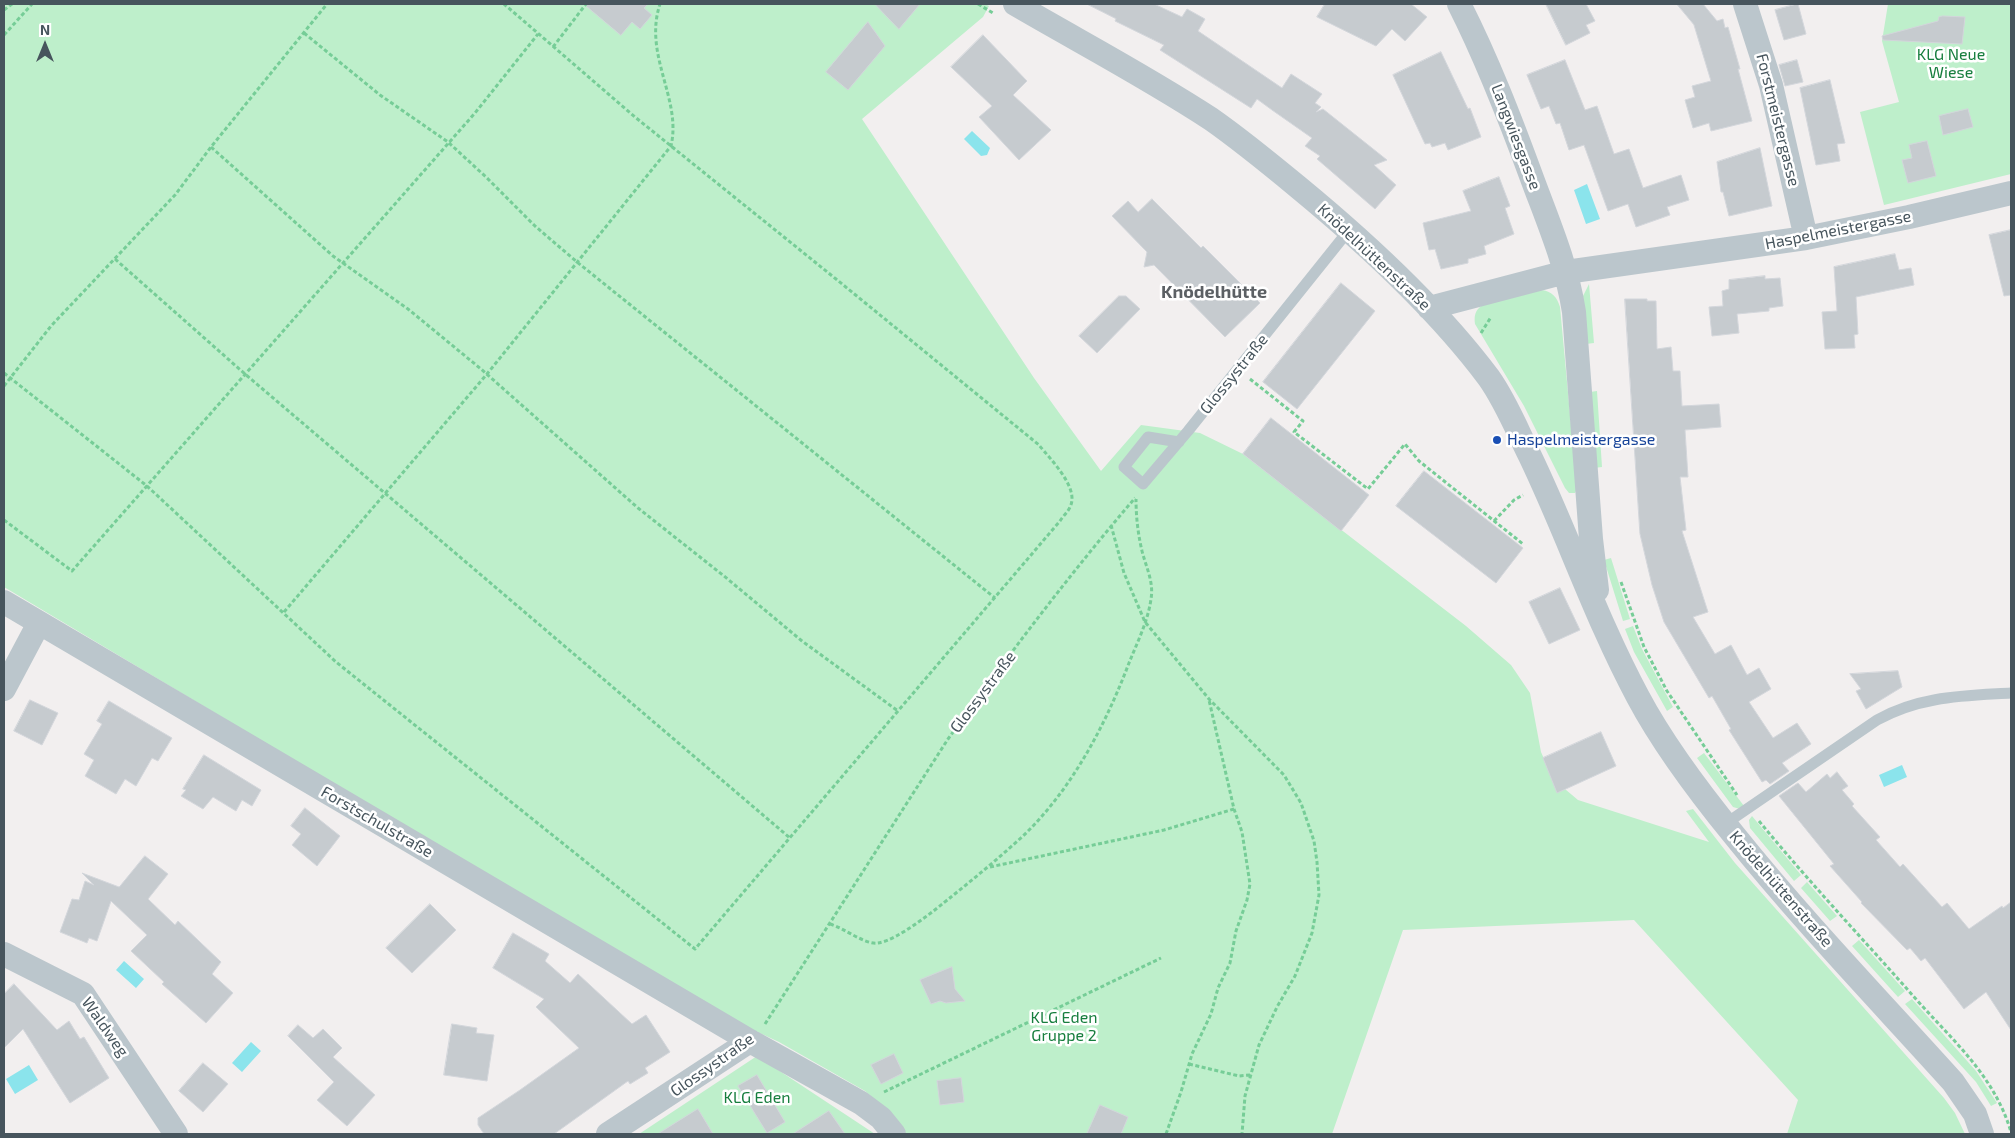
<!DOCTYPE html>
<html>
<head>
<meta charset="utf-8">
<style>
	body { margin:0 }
	#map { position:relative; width:2015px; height:1138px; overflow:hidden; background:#f2efef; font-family:"Exo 2",sans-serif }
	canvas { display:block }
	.frame { position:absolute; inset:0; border:5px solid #47555d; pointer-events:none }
	.north { position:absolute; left:20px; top:20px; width:50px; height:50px; -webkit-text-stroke:4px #fff; paint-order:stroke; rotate:0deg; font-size:14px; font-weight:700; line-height:20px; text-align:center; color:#47555d }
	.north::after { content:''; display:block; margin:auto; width:18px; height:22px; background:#47555d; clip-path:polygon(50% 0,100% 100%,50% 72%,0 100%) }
</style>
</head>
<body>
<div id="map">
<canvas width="2015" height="1138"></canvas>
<div class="frame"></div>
<div class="north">N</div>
</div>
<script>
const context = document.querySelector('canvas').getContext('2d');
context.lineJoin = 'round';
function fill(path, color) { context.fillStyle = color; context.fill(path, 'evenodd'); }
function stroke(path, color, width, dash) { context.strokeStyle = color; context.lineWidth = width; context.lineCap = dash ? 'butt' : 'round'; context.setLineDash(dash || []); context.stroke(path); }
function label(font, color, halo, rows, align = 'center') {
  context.font = font + ' "Exo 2",sans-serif'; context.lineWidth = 5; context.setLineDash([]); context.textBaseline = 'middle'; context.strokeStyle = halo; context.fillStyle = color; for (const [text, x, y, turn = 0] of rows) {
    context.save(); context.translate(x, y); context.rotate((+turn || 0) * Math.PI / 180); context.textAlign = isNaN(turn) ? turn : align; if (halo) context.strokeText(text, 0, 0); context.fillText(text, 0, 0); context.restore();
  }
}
fill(new Path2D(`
	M4 4H985L989 6 983 17 862 119 1034 378 1101 471 1141 425 1200 433 1243 454 1466 626 1511 665 1530 693 1541 752 1553 779 1578 800 1709 842 1686 811 1693 809 1735 863 1944 1098 1955 1113 1965 1134H1787L1798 1100 1634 920 1403 930 1332 1134H905L881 1105 865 1091 779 1042 719 1014 4 587Z
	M1888 4H2011V174L1884 205 1860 112 1899 102 1882 41Z
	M1589 284 1594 343 1586 344 1583 296Z
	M1541 290C1552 291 1557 297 1560 307L1577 489 1575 493H1569L1565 488 1524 406 1475 324C1474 316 1475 311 1481 306 1489 300 1529 293 1541 290Z
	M1597 391 1602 467 1594 468 1590 392Z
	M1611 558 1630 619 1623 621 1604 560Z
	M1633 626 1642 649 1673 707 1667 711 1634 652 1625 629Z
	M1704 753 1744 806 1740 809 1733 807 1697 758Z
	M1752 816 1801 875 1794 881 1750 828 1749 820Z
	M1807 882 1837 916 1830 921 1801 888Z
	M1859 940 1905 991 1898 997 1852 946Z
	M1912 999 1976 1071 1997 1103 1991 1106 1976 1082 1905 1004Z
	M757 1056 875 1134H639Z`), '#beefcb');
fill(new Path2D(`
	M972 131 990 148 987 155 981 156 964 139Z
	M1587 184 1600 219 1586 224 1574 190Z
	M1902 765 1907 777 1884 787 1879 775Z
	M124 961 144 979 136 988 116 970Z
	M251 1042 261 1051 242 1072 232 1063Z
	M29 1065 38 1080 15 1094 6 1079Z`), '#8be4ec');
const building = new Path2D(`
	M584 4H648L644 8 652 15 640 29 632 22 621 35Z
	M875 4H920L899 29Z
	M1087 4H1154L1182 17 1187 9 1205 19 1198 31 1282 88 1291 74 1322 94 1315 103 1321 107 1316 112 1323 109 1387 160 1374 165 1396 185 1375 209 1317 159 1320 156 1305 146 1312 138 1272 110 1257 99 1251 108 1160 50 1164 45 1115 21 1116 19Z
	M1325 4H1411L1427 17 1405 41 1392 29 1376 46 1317 17Z
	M1546 4H1586L1595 21 1586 25 1590 33 1566 45Z
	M1677 4H1703L1717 21 1723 19 1725 28 1728 27 1740 69H1738L1752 121 1711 131 1709 123 1693 128 1685 100 1695 97 1692 86 1711 81 1694 25Z
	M1798 4 1806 34 1784 40 1775 10Z
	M1943 16 1965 17 1962 44 1883 40 1882 36 1938 21 1939 17Z
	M868 22 885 46 848 90 826 72Z
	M983 35 1027 81 1013 95 1051 130 1019 160 979 117 992 106 951 67Z
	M1441 52 1468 109 1470 108 1481 137 1448 150 1445 143 1432 147 1430 143 1425 144 1393 75Z
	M1565 60 1585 110 1597 106 1614 154 1629 149 1643 188 1681 175 1689 200 1667 207 1670 215 1636 227 1628 204 1608 211 1584 145 1569 150 1560 123 1556 124 1549 106 1541 109 1527 75Z
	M1797 60 1803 82 1785 86 1779 65Z
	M1830 80 1845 143 1837 144 1840 161 1816 165 1800 88Z
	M1968 109 1973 127 1943 135 1939 116Z
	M1927 141 1936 176 1908 183 1902 160 1912 158 1909 145Z
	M1760 148 1772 206 1729 216 1723 192H1721L1717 162Z
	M1499 177 1510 206 1505 208 1514 234 1484 246 1486 254 1468 259V263L1441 269 1435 249 1429 250 1423 223 1471 211 1463 191Z
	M1152 199 1201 248 1203 246 1260 303 1225 337 1154 265 1144 267 1147 252 1112 216 1128 201 1138 212Z
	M2011 230V295L2004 296 1989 235Z
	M1895 254 1899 270 1911 268 1914 285 1856 297 1858 334 1854 335 1855 348 1825 349 1822 312 1837 311 1834 267Z
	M1765 276V279L1780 278 1783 306 1769 308V311L1737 314 1739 333 1712 336 1709 307 1723 306 1722 291 1729 289V280Z
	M1341 283 1375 311 1297 409 1263 382Z
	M1119 296H1126L1140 309 1097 353 1079 336Z
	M1625 299H1647V301H1656L1657 349 1671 347 1673 371H1680L1682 406 1719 404 1721 427 1685 430 1688 477H1680L1686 530 1682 531 1708 612 1693 617 1715 654 1731 645 1747 675 1759 668 1771 689 1749 702 1773 738 1797 723 1811 744 1782 763 1789 771 1770 784 1766 780 1762 782 1729 730 1731 729 1712 696 1709 698 1664 622 1652 585 1640 534Z
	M1271 418 1369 495 1341 531 1243 454Z
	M1424 471 1523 548 1496 583 1396 506Z
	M1560 588 1580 630 1549 644 1529 602Z
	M1898 671 1902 687 1866 709 1856 691 1861 689 1850 674Z
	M30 700 58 713 42 745 14 731Z
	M109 701 172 738 158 761 152 758 136 786 125 779 116 794 85 776 94 760 84 754 102 724 97 721Z
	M1601 732 1616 766 1557 793 1543 758Z
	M204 755 261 790 252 806 242 800 236 811 213 797 203 809 181 796 186 790 183 789Z
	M1837 772 1848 786 1842 790 1854 804 1852 806 1880 837 1876 840 1900 867 1903 864 1942 907 1947 903 1969 929 2002 906 2003 908 2011 902V1030L1986 992 1964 1009 1925 958 1921 961 1910 948 1907 950 1861 903 1862 902 1830 866 1834 864 1779 796 1798 783 1806 792 1827 774 1830 778Z
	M305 808 340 836 317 866 292 845 301 834 291 826Z
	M145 856 168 874 148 899 175 925 178 921 221 962 212 974 233 993 206 1023 162 984 164 982 131 951 147 935 111 901 97 941 89 938 87 943 60 932 72 899 79 900 85 881 94 885 82 873 119 887Z
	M430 904 456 930 412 973 386 948Z
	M513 933 549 954 545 961 570 983 578 974 632 1024 646 1015 670 1052 645 1068 648 1073 630 1084 628 1081 554 1134H484L478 1125V1118L520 1090 579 1048 536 1007 544 999 493 968Z
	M952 967 955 989 965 1001 946 1003 940 1001 931 1004 920 980Z
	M14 984 57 1030 69 1021 80 1039 84 1037 109 1078 70 1103 23 1029 4 1048V994Z
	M452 1024 477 1028 476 1033 494 1035 487 1081 444 1075Z
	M298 1025 313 1038 323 1029 342 1048 333 1057 375 1095 347 1126 317 1100 334 1082 288 1036Z
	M894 1054 903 1073 881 1084 871 1065Z
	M203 1063 228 1084 203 1112 179 1091Z
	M757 1075 785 1122 767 1133 738 1086Z
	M961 1078 964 1102 940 1105 937 1081Z
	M1100 1105 1128 1117 1121 1134H1087Z
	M698 1109 713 1134H658Z
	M829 1111 845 1134H793Z`);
fill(building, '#c6cbcf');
stroke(building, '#d3d6db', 1);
stroke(new Path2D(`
	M978 4 993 13
	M4 10 12 4
	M304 33 380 95 448 142 486 177 535 226 577 262 995 598
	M4 35 32 4
	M553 47 586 4
	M211 147 333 256 408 309 481 369 638 508 724 576 802 641 898 711
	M115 259 245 374 790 838
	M1481 333 1491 317
	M4 373 147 486 336 662 695 949 1060 521C1063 516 1068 512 1070 507 1080 488 1050 459 1039 445L836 279 635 117 504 4
	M1250 379 1303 421 1294 432 1368 489 1405 444 1419 461 1523 544
	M4 386 51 326 175 195 211 147 327 4
	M4 520 72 571 475 113 538 34
	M1494 521 1514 500 1523 495
	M1111 525 1124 573 1145 622 1209 699 1284 775 1301 803 1314 841 1317 862 1319 895 1312 933 1295 976 1277 1007 1259 1045 1245 1096 1242 1134
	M1621 582 1644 647 1667 691 1737 795
	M284 612 487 374 671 146C682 99 643 55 660 4
	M1759 821C1809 882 1863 939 1915 998 1953 1041 1994 1075 2011 1132
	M990 867 1164 830 1234 809
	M830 924C844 928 865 945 878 943 898 940 935 910 951 897 976 877 1000 857 1023 836 1072 789 1105 726 1129 663 1137 643 1148 621 1151 599 1154 582 1146 567 1142 551 1138 534 1136 517 1136 499
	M765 1024 948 739C1007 657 1069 575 1135 498
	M1189 1064 1239 1076 1250 1075
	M884 1092 1161 958
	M1166 1134 1181 1092 1192 1054 1211 1014 1218 988 1230 963 1236 931 1247 900 1250 884 1242 832 1234 809 1209 700`), '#76cd97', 3, [4, 2.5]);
stroke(new Path2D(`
	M1179 442 1148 437 1124 467 1143 484 1188 431 1349 230
	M1725 824 1877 720C1920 696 1963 696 2011 693`), '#bbc6cc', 11);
stroke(new Path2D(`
	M1015 4C1080 42 1147 77 1211 119 1241 140 1269 163 1298 187 1366 243 1436 307 1489 378 1506 402 1517 430 1530 456 1568 535 1596 619 1638 697 1664 746 1699 792 1734 835 1803 921 1879 1000 1953 1082L1975 1114 1982 1134
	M1459 4C1488 61 1511 121 1533 181 1549 224 1567 266 1574 312L1591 539 1597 590
	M1745 4 1771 85 1806 238
	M1429 308 1566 272 1806 238 1909 217 2011 193
	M4 602 750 1041 861 1103 881 1118 894 1134
	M4 689 39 623
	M4 954 83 994 176 1134
	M608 1134 750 1041`), '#bbc6cc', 24);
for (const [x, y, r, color] of [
	[1497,440,5,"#1a4fb4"]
]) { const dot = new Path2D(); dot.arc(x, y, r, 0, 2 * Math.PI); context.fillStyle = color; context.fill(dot); stroke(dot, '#fff', 2); }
label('16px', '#177e3e', '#fff', [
	["KLG Neue",1951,55],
	["Wiese",1951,73],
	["KLG Eden",1064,1018],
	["Gruppe 2",1064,1036],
	["KLG Eden",757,1098]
]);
label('16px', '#47555d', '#fff', [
	["Forstmeistergasse",1778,120,76],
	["Langwiesgasse",1516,137,69],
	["Haspelmeistergasse",1838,230,-11],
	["Knödelhüttenstraße",1374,257,43],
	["Glossystraße",1234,374,-51],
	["Glossystraße",983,692,-53],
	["Forstschulstraße",377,822,30],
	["Knödelhüttenstraße",1781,889,49],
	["Waldweg",105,1027,55],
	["Glossystraße",712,1065,-35]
]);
label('16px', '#164399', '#fff', [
	["Haspelmeistergasse",1507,440]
], 'left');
label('bold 18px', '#5c6064', '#fff', [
	["Knödelhütte",1214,292]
]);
</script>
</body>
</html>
